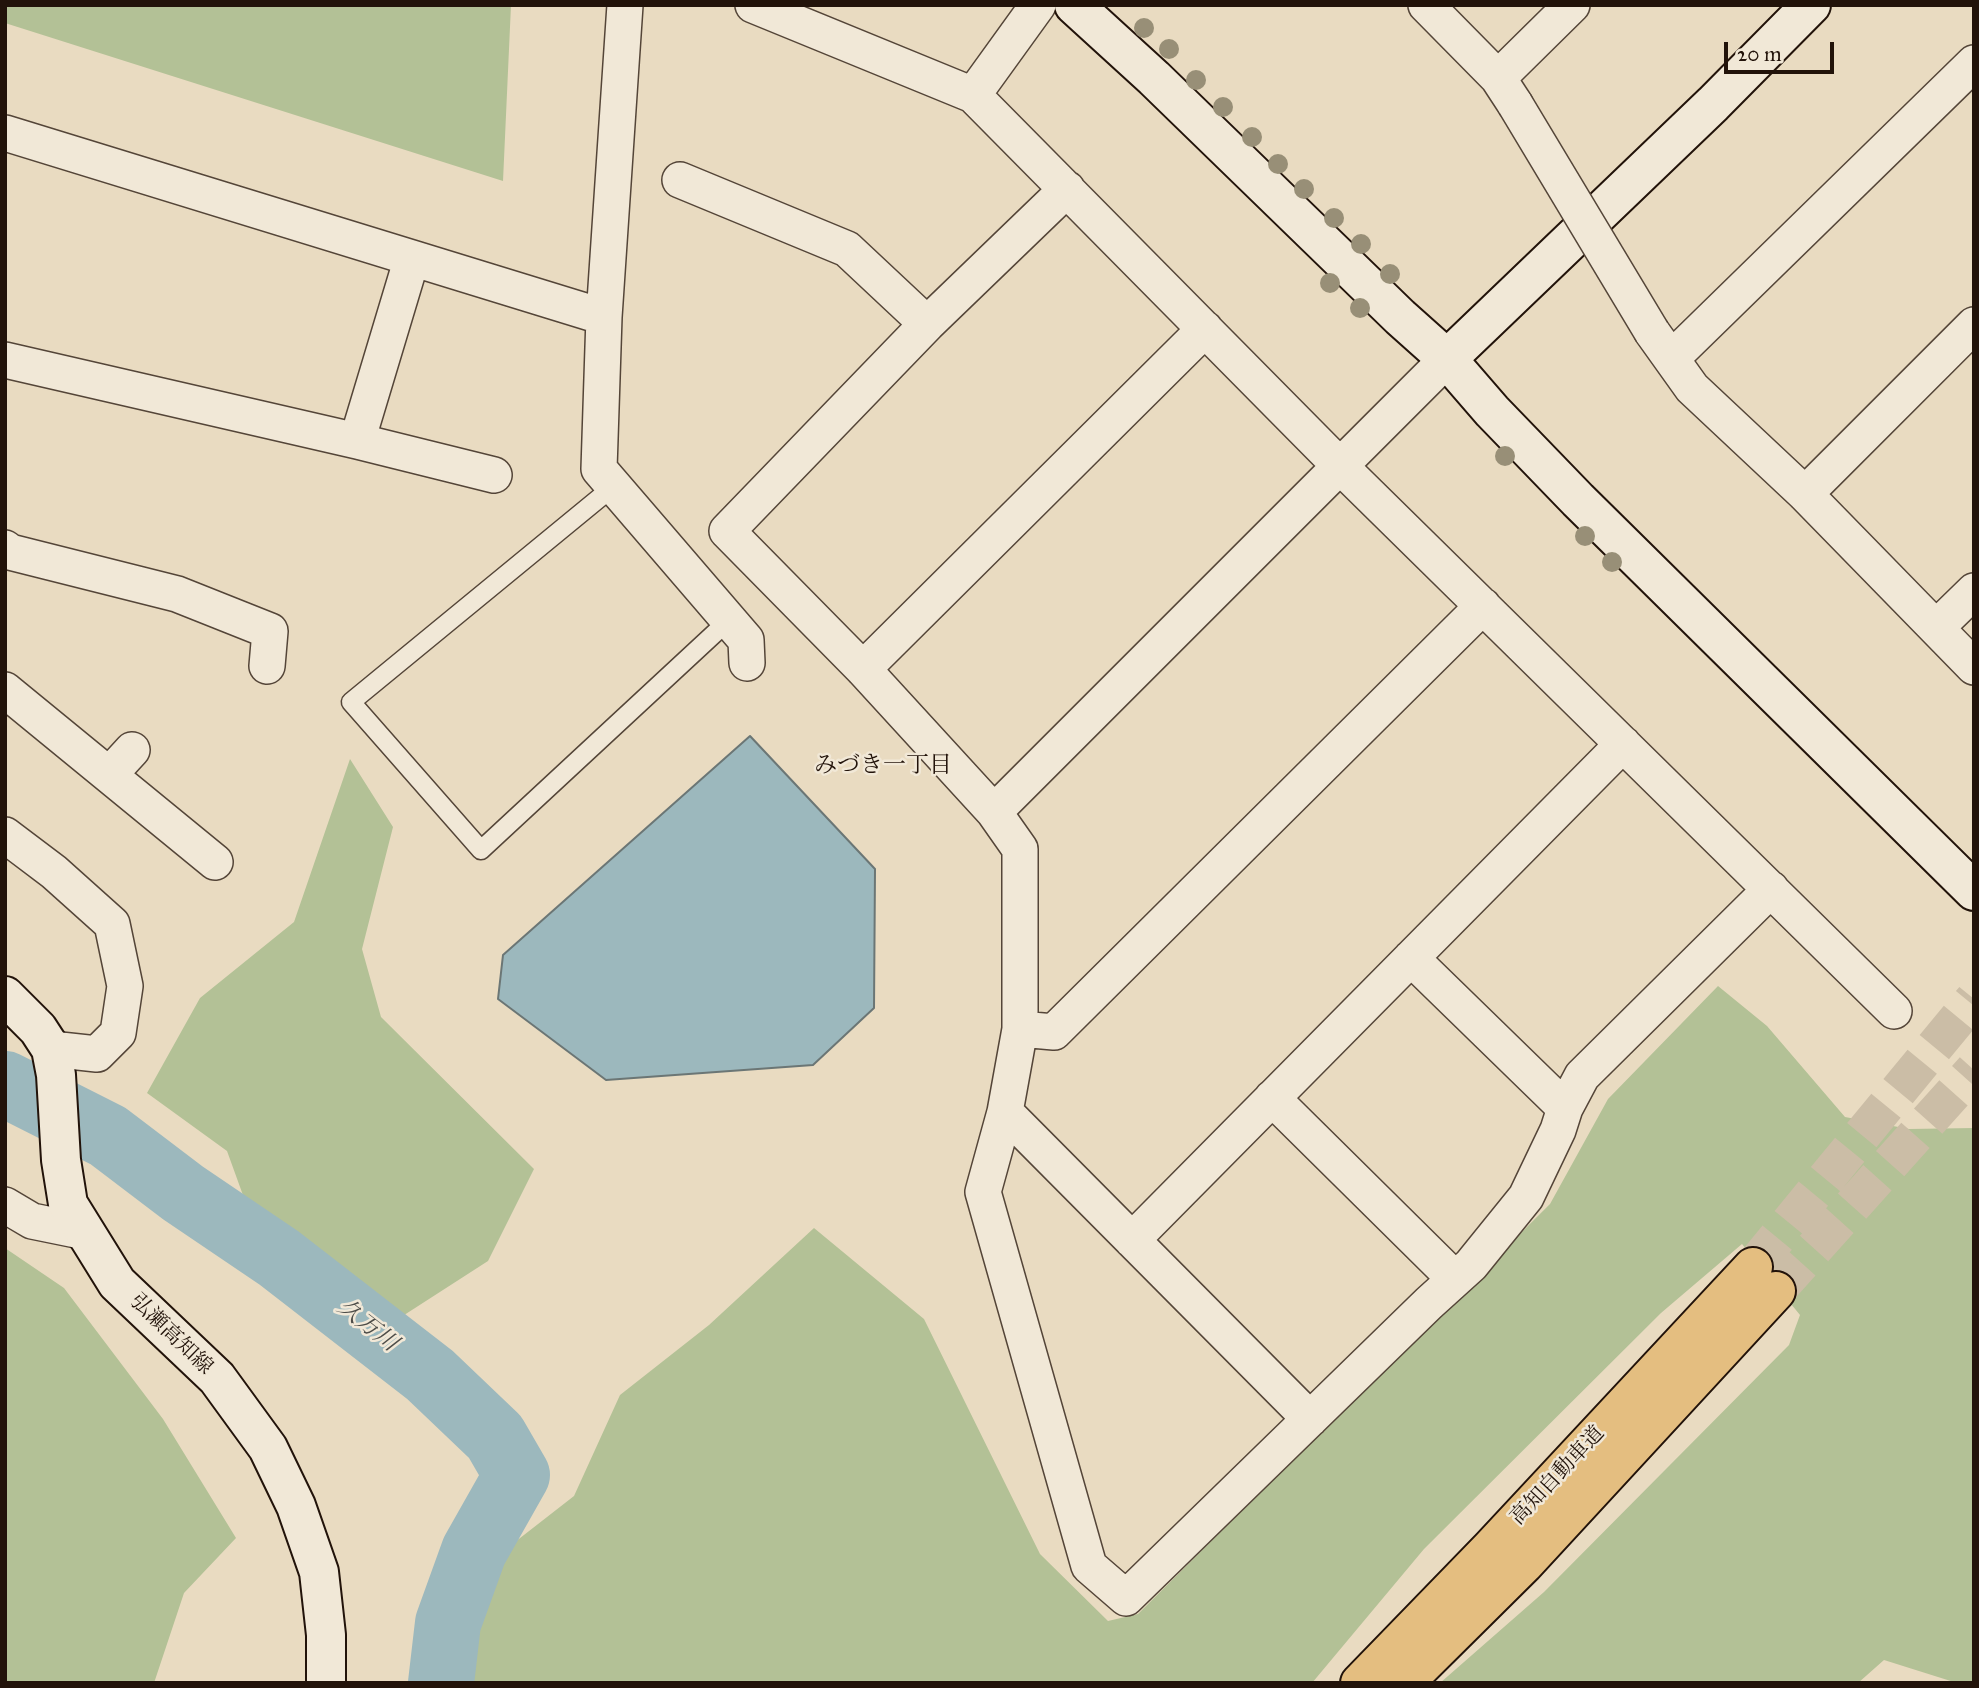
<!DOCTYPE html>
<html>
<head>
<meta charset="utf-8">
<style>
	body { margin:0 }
	#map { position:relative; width:1979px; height:1688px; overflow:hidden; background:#e9dbc1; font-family:"IM FELL Great Primer",serif }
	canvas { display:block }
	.frame { position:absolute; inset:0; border:7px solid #22130a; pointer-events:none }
	.scale { position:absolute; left:1724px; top:42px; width:110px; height:32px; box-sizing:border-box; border:4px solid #22130a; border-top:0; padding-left:9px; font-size:21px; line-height:24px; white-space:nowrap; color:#22130a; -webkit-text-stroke:5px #f1e8d7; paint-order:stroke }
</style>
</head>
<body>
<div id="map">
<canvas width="1979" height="1688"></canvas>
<div class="frame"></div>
<div class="scale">20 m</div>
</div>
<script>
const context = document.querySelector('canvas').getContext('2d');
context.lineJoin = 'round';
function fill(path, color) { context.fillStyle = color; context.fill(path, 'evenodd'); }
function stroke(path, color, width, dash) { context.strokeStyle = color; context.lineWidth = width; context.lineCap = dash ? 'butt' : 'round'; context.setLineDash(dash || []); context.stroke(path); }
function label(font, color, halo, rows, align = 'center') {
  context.font = font + ' "IM FELL Great Primer","Noto Serif JP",serif'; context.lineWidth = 5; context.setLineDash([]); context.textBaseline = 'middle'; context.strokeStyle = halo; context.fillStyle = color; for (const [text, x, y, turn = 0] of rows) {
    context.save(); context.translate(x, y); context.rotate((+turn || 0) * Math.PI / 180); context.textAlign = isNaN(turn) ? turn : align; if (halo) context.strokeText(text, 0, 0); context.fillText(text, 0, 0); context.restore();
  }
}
fill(new Path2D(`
	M5 5H511L503 181 5 23Z
	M350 759 393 827 362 949 381 1017 534 1169 488 1261 384 1328 313 1292 248 1209 227 1151 147 1093 200 998 294 922Z
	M1718 986 1767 1026 1845 1117 1909 1129 1974 1128V1683H1957L1884 1660 1858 1683H1440L1544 1592 1789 1345 1800 1315 1742 1244 1661 1313 1424 1549 1312 1683H461L488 1563 574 1496 620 1395 709 1325 814 1228 924 1319 1040 1554 1108 1621 1138 1614 1550 1204 1608 1099Z
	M5 1248 64 1288 163 1419 236 1538 184 1593 154 1683H5Z`), '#b3c196');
const water = new Path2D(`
	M750 736 875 869 874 1008 813 1065 606 1080 498 999 503 955Z`);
fill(water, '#9cb8bd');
stroke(water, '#6b7675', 2);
stroke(new Path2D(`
	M5 1084 108 1136 183 1193 279 1258 430 1375 495 1437 517 1475 474 1551 448 1623 441 1683`), '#9cb8bd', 66);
stroke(new Path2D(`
	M1753 1267 1974 999
	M1776 1291 1974 1070`), '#cbbda6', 38, [38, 19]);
const lane = new Path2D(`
	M614 486 351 702 481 850 729 620`);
const street = new Path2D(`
	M625 5 604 317 599 469 746 640 747 663
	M753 5 973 95
	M1038 5 973 95 1340 466 1894 1011
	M1426 5 1498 78 1515 104
	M1498 78 1572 5
	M5 133 604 317
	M680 180 847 249 927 324
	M1067 189 927 324 727 531 863 669 994 812 1020 849V1029L1005 1112 983 1192 1089 1566 1126 1598 1429 1303 1471 1265 1526 1197 1558 1130 1565 1108 1582 1076 1771 889
	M1652 332 1692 388 1805 494 1974 667
	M1672 358 1974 63
	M5 360 357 441 494 475
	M357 441 412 258
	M1805 494 1974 325
	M5 548 10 552 177 594 270 631 267 666
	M1936 628 1974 591
	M863 669 1205 329
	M5 690 215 862
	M109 775 132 750
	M994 812 1447 359
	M5 835 54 872 112 924 125 986 118 1033 97 1054 51 1049
	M1411 958 1565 1108
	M1020 1029 1054 1032 1483 606
	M1272 1098 1455 1279
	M1005 1112 1310 1419
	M5 1205 32 1221 86 1232
	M1132 1240 1623 744`);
const secondary = new Path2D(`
	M1074 5 1154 78 1400 317 1447 359 1492 411 1578 500 1974 891
	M1447 359 1713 104 1811 5
	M5 996 38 1029 51 1049 56 1075 61 1160 68 1204 117 1283 217 1378 268 1448 296 1506 319 1572 326 1635V1683`);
const highway = new Path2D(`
	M1360 1683 1491 1548 1753 1267
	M1404 1683 1524 1564 1776 1291`);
stroke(lane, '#544538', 21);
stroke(street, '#544538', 38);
stroke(secondary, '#22130a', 42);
stroke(highway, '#22130a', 42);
stroke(lane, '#f1e8d7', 18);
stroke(street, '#f1e8d7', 35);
stroke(secondary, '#f1e8d7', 38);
stroke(highway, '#e4be80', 38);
const streetBridge = new Path2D(`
	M1515 104 1652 332`);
stroke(streetBridge, '#544538', 38, []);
stroke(streetBridge, '#f1e8d7', 35);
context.fillStyle = '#988f77';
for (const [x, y] of [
	[1144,28],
	[1169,49],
	[1196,80],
	[1223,107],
	[1252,137],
	[1278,164],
	[1304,189],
	[1334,218],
	[1361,244],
	[1390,274],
	[1330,283],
	[1360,308],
	[1505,456],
	[1585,536],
	[1612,562]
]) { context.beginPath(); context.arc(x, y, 10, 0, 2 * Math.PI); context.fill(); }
label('21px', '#22130a', '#f1e8d7', [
	["弘瀬高知線",171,1335,44],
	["高知自動車道",1558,1476,-47]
]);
label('23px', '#22130a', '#f1e8d7', [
	["みづき一丁目",883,766]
]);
label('italic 23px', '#4d4d49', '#f1e8d7', [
	["久万川",367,1326,38]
]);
</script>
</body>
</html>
